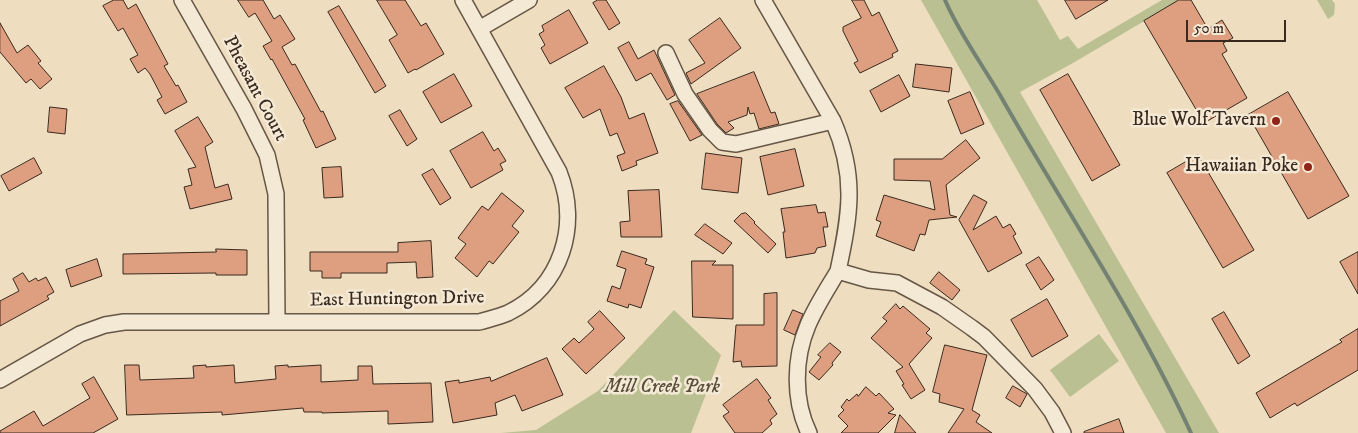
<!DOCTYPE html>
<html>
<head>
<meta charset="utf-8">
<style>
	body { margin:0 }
	#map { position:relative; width:1358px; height:433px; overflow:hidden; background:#eeddbf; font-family:"IM FELL DW Pica",serif }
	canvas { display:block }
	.scale { position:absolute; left:1186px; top:20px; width:100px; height:22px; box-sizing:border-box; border:2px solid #39291e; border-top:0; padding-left:6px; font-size:15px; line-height:18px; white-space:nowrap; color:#39291e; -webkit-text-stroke:4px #f4e9d5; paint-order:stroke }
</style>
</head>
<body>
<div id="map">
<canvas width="1358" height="433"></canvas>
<div class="scale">50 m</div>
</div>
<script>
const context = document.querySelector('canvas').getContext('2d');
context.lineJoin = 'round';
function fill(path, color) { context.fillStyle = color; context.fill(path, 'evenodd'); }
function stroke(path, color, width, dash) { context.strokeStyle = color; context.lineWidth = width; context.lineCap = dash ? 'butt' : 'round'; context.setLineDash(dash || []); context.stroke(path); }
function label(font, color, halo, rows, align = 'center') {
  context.font = font + ' "IM FELL DW Pica",serif'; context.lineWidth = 5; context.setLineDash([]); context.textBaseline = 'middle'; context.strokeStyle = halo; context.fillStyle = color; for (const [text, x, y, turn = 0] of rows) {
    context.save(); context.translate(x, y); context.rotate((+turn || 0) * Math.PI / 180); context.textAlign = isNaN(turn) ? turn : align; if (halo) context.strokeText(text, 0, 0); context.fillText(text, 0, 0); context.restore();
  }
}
fill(new Path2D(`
	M921 0H1037L1060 40 1068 36 1078 49 1162 0H1180L1073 63 1020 92 1219 433H1166Z
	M1317 0H1332L1335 4 1334 15 1328 19Z
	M674 310 721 355 691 433H501L536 430 598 391Z
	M1099 334 1119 361 1070 397 1050 370Z`), '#bac091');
stroke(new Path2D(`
	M945 0C959 33 982 64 1000 95 1064 208 1137 315 1191 433`), '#748273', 4);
const building = new Path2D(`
	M114 0H123L128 9 136 4 168 64 164 66 176 86 178 85 187 102 165 114 157 100 162 97 150 74 145 68 138 73 130 59 138 55 123 28 118 31 103 6Z
	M238 0H263L274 19 280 15 295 39 282 47 292 65 295 64 321 112 323 111 336 139 316 148 303 120 305 119 272 59 271 60 263 46 272 41 255 13 249 17Z
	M377 0H405L421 26 426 23 444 54 416 70 415 69 408 73 389 40 397 35Z
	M598 0H606L620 23 609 30 593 3Z
	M852 0H864L872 16 879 12 898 51 892 54 893 57 860 73 854 63 858 61 843 31V27L861 18Z
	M1065 0H1108L1076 19Z
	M1179 0H1191L1208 29 1222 20 1233 38 1223 43 1227 51 1222 54 1247 98 1204 123 1144 21Z
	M339 6 386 86 375 93 328 12Z
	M569 10 588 43 550 64 541 48 545 45 539 34 544 31 542 26Z
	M720 18 741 48 691 84 686 73 705 63 689 40Z
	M0 23 17 53 28 45 41 61 38 63 52 79 40 89 31 79 26 83 0 52Z
	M629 42 638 59 654 50 675 95 667 100 651 73 636 81 618 48Z
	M916 64 952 68 949 92 913 87Z
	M604 66 621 97 629 119 644 113 658 153 636 161 637 165 622 171 617 156 625 153 617 133 610 136 600 109 583 118 565 88Z
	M754 72 771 113 775 112 779 124 759 129 754 113 750 114 748 107 747 115 728 122 734 128 726 133 717 124 697 94Z
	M454 74 472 106 441 123 423 92Z
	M1068 74 1120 165 1092 181 1040 90Z
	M899 75 910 96 881 112 870 91Z
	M970 92 984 124 961 134 948 101Z
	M1288 92 1349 196 1308 219 1248 115Z
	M678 101 702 135 690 141 670 104Z
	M50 107 67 109 65 134 48 132Z
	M400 110 417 139 407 146 389 116Z
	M198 117 213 142 205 147 215 188 228 184 232 199 190 209 184 187 192 185 188 169 196 167 175 131Z
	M483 132 494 151 498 148 506 161 500 164 503 170 471 188 450 151Z
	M966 140 980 158 946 185 950 215 957 217 929 220 925 235 920 234 914 251 876 236 881 222 876 220 884 195 935 210 930 181 894 180V159H942Z
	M795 149 804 186 768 195 760 157Z
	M706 153 742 158 738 193 702 189Z
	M1198 155 1254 250 1223 268 1167 173Z
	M34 158 42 173 9 191 1 176Z
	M341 167 343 197 324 198 322 168Z
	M433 169 451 198 440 205 422 175Z
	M659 190 662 237H621L620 222 630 221 628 191Z
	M502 193 524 211 512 226 519 232 493 264 489 261 477 277 455 258 466 244 458 238 482 206 488 210Z
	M974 195 987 202 973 230 996 216 1003 228 1010 224 1016 234 1013 236 1022 253 988 272 959 220Z
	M816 205 818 213 825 212 828 227H823L826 246 817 248 815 253 786 258 783 232H785L781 209Z
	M746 213 755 222 754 223 776 244 768 253 734 221 741 214Z
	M705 224 732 243 723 254 695 235Z
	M431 241 433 277 417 278 416 262 387 263V273H341V278H322V271H310V252H398V243Z
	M216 249 247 250V275H216V273L123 274V254L216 252Z
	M622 251 647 259 645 264 654 267 641 308 629 304 628 308 607 301 612 286 620 289 626 269 617 266Z
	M1358 252V294L1340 262Z
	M1039 257 1054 280 1041 290 1026 265Z
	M97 259 102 276 71 287 66 270Z
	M692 261H716L712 265H733V319L693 317Z
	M939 272 960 290 952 300 930 283Z
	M23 273 29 282 36 278 38 281 46 277 54 292 47 296 49 299 0 326V301L19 291 13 279Z
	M777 293V366L742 367 741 361 733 362 736 325H764V294Z
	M1047 299 1068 336 1032 357 1011 320Z
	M896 304 900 309 903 306 930 329 926 333 932 338 909 364 925 390 911 399 902 385 904 384 896 371 903 367 871 338 887 321 883 318Z
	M793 310 803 314 795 335 784 330Z
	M600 311 625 338 586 374 562 349 574 338 579 343 594 329 588 322Z
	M1224 312 1250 356 1238 364 1212 319Z
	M1358 329V370L1297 406 1295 403 1270 418 1256 393 1342 342 1340 340Z
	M830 343 841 352 832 363 833 365 819 380 809 372 821 357 818 355Z
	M945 345 987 355 972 410 980 415 976 422 992 433H948L964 409 939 402 940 394 933 392Z
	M547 358 563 395 522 411 515 395 495 403 497 415 453 423 445 382 459 380V383L490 377 491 381Z
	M125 365H139L140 380 194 378 193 366 206 365V367L234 365 235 383 276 379 275 366 288 365V367L321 365V382L358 380V366H372L373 384 431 383 433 422 388 424V411L322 413V412H304L303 408 222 415V412L127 415Z
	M94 377 118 419 93 433H0V431L34 411 43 426 90 398 82 384Z
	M757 379 771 398 768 400 777 414 770 420 772 424 762 433H735L723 416 729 412 723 405Z
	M1013 386 1027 394 1020 407 1006 398Z
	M866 387 876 396 879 393 894 409 888 413 896 415 878 433H841L848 426 838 416 844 410 841 407 847 399 849 401 857 394 858 396Z
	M900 415 916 433H895Z
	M1119 419 1124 433H1084V432Z`);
fill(building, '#de9e80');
stroke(building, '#39291e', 1);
const minor = new Path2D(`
	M182 0 244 109 267 155 276 194 277 322
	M763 0 833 121C857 176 850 215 838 271
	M479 29 529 0
	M666 53 685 94 710 130 722 142 736 144 833 121
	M0 380 80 334 105 325 124 322H479C489 319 499 317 508 313 562 287 580 225 559 172L463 0
	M809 433C793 400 794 358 808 325 816 306 828 288 838 271L869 280 897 283 942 307 972 328 984 337 1035 389 1052 412 1063 433`);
stroke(minor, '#665646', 18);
stroke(minor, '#f4e9d5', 15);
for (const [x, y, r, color] of [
	[1276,121,5,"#8f2418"],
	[1308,167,5,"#8f2418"]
]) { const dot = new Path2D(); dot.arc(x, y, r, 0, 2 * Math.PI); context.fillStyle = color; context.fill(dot); stroke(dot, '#f4e9d5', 2); }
label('19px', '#39291e', '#f4e9d5', [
	["Pheasant Court",254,89,62],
	["East Huntington Drive",397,300,-1]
]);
label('19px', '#39291e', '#f4e9d5', [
	["Blue Wolf Tavern",1266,121],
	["Hawaiian Poke",1298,167]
], 'right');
label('italic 19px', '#594f3b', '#f4e9d5', [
	["Mill Creek Park",662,388]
]);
</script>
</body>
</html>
